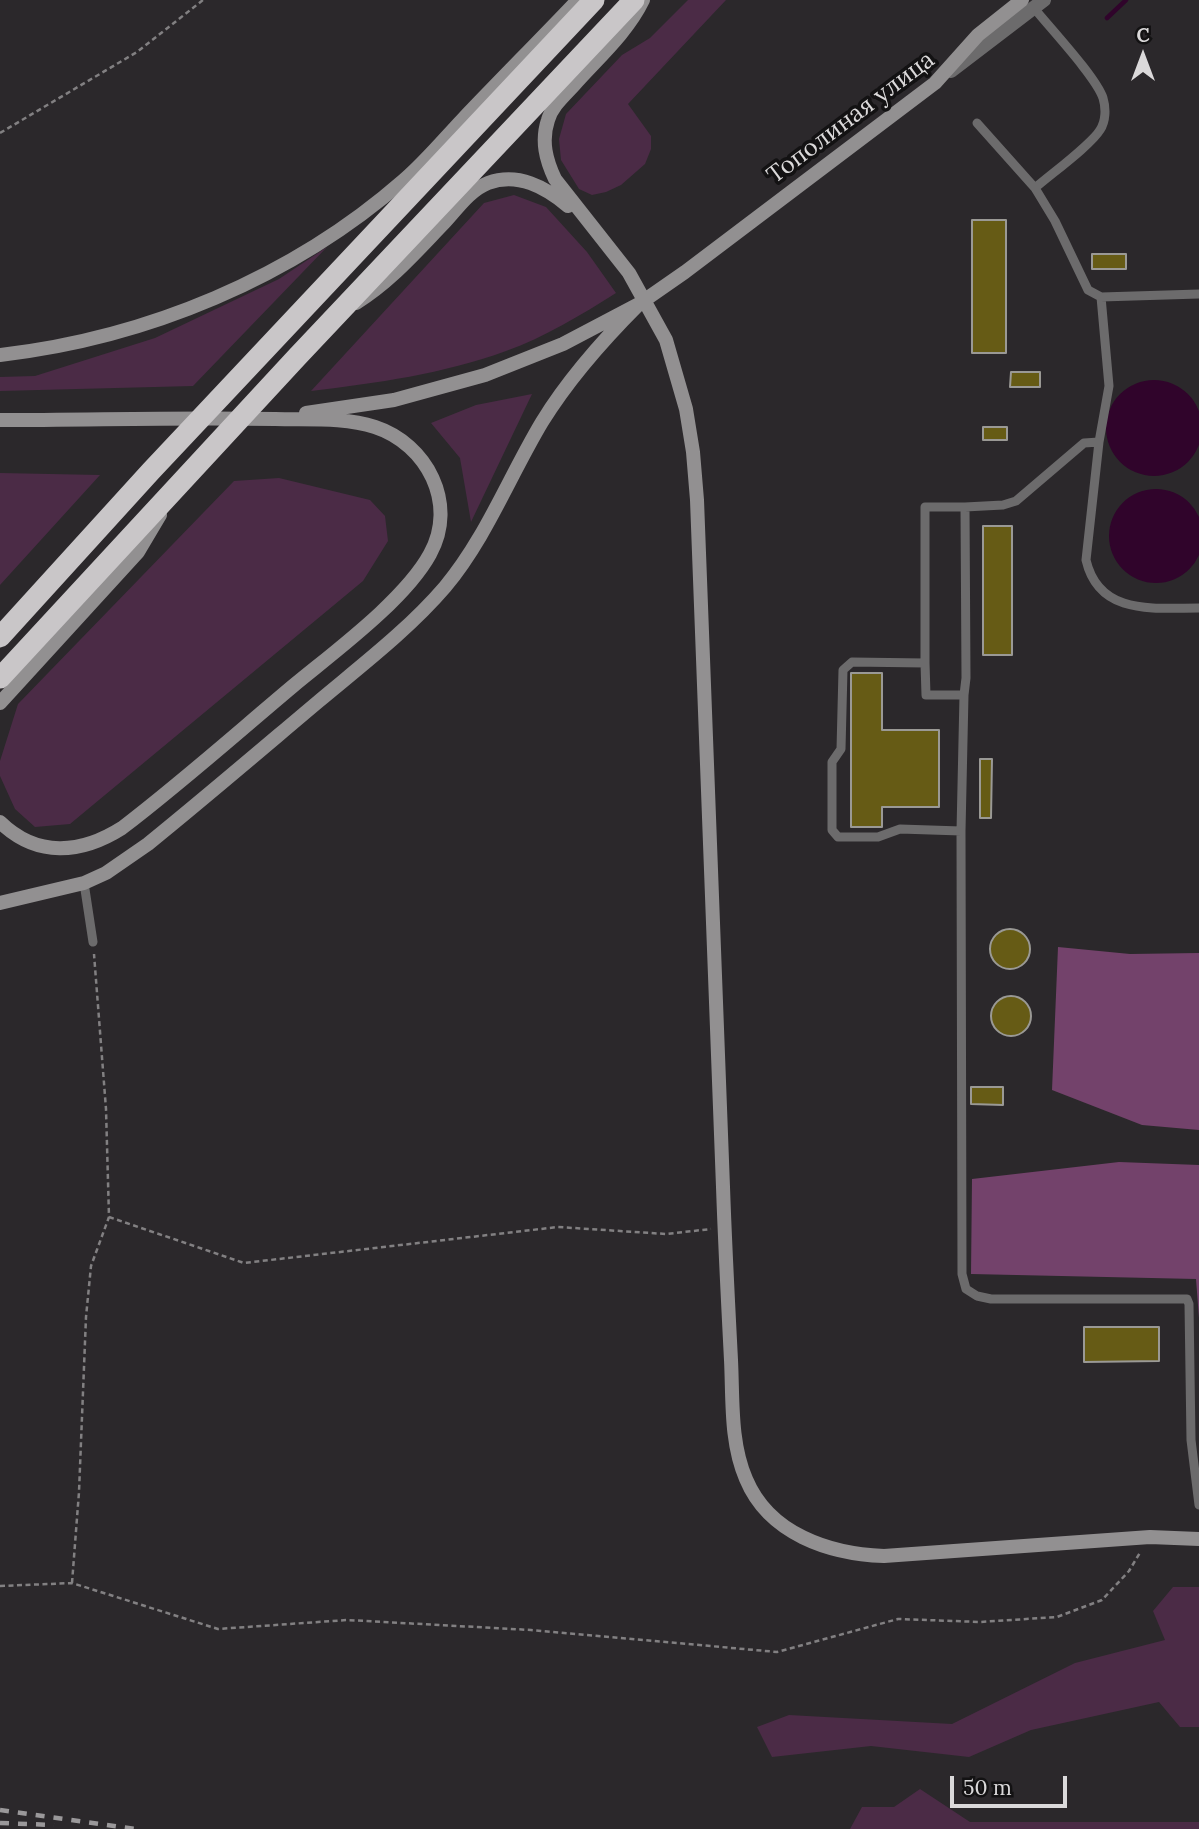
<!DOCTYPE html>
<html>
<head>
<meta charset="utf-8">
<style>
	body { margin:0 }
	#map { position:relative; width:1199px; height:1829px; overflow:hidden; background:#2b282b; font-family:Lora,serif }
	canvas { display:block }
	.north { position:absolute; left:1108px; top:21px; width:70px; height:70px; -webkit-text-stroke:5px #131213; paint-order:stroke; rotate:0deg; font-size:19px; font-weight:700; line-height:28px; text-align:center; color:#dbd9da }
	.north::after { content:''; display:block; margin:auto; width:24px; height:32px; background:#dbd9da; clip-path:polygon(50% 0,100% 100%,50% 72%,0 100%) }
	.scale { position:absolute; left:950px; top:1776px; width:117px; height:32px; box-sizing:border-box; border:4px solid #dbd9da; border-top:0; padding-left:9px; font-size:21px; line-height:24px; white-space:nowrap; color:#dbd9da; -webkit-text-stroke:5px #131213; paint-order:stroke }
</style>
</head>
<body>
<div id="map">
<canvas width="1199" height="1829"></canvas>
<div class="north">С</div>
<div class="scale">50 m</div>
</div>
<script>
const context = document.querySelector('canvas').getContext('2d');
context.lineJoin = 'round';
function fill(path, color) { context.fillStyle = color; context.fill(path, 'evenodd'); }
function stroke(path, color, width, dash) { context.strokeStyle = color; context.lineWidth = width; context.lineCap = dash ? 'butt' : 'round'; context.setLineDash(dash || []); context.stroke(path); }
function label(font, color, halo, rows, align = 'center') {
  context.font = font + ' Lora,serif'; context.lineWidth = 7; context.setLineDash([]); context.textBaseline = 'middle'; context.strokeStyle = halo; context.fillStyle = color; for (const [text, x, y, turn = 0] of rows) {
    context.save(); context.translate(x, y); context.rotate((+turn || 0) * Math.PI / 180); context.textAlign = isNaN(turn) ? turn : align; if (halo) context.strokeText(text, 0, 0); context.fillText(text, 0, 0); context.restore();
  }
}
fill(new Path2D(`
	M688 0H726L628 104 651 136V149L645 164 621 185 606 192 592 195 579 189 561 160 559 139 566 114 622 55 650 38Z
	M514 195 546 207 587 252 616 293C581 315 545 337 506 351 443 374 377 383 311 391L484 203Z
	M327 247 193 386 0 391V377L35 376 155 338 279 279Z
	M532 394 471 522 460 458 431 423 476 405Z
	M0 473 100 475 0 585Z
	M279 478 370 500 385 516 388 541 363 581 70 824 35 827 15 809 0 776V761L18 704 234 481Z
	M1173 1587H1199V1727H1180L1159 1702 1031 1730 969 1757 871 1746 772 1757 757 1727 789 1715 952 1724 1075 1663 1165 1640 1153 1611Z
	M920 1789 970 1822H1199V1829H850L862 1807H894Z`), '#4b2b46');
fill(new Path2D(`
	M1058 947 1130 954 1199 953V1130L1142 1125 1052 1090Z
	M1119 1162 1199 1165V1318L1196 1279 971 1274 972 1179Z`), '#73426b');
fill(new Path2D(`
	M1106 428a48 48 0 1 1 96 0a48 48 0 1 1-96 0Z
	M1109 536a47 47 0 1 1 94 0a47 47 0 1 1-94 0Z`), '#30042b');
stroke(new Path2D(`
	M1107 18 1126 0`), '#30042b', 4.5);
const building = new Path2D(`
	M972 220H1006V353H972Z
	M1092 254H1126V269H1092Z
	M1011 372H1040V387H1010Z
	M983 427H1007V440H983Z
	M983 526H1012V655H983Z
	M851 673H882V730H939V807H882V827H851Z
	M980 759H992L991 818H980Z
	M990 949a20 20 0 1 1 40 0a20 20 0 1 1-40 0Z
	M991 1016a20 20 0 1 1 40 0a20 20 0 1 1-40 0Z
	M971 1087H1003V1105L971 1104Z
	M1084 1327H1159V1361L1084 1362Z`);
fill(building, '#665b15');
stroke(building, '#9a9995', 2);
stroke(new Path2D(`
	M0 133 137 52 203 0
	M109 1217 244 1263 558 1227 666 1234 711 1229
	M72 1583 79 1492 86 1317 91 1266 109 1217 106 1109 94 954
	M0 1586 72 1583 218 1629 347 1620 531 1630 777 1652 898 1619 980 1622 1057 1617 1102 1600 1129 1571 1141 1551`), '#828082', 2.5, [5, 3.5]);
stroke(new Path2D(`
	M1034 8C1050 28 1096 77 1103 98 1106 108 1106 121 1100 130 1091 145 1051 174 1035 188L1055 221 1088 290 1101 297 1109 386 1099 442 1086 560C1099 616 1154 608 1199 608
	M977 123 1035 188
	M1101 297 1199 294
	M1099 442 1084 443 1016 501 1003 505 965 507 966 678 964 695 961 831 962 1274 966 1289 977 1296 991 1299H1187L1189 1304 1191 1440 1199 1505
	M925 663V507H965
	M961 831 900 829 878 837H838L832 830V762L841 749 843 670 852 662 925 663 926 695H964
	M84 883 93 942`), '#6c6b6c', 9);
stroke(new Path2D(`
	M951 71 1044 0`), '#6c6b6c', 14);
stroke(new Path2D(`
	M643 0C627 33 598 58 574 85 564 96 552 106 548 120 541 141 546 160 555 179L629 273 666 340 686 409 693 452 697 500C706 729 715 958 723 1187 725 1245 728 1302 731 1360 733 1399 730 1442 746 1479 769 1534 829 1554 884 1556L1150 1537 1199 1539
	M356 303C390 282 416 252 444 223 457 209 470 190 488 183 518 172 545 187 568 206
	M0 355C147 338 292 278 404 180 425 162 444 139 463 119 501 79 540 40 578 0
	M306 413 394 400 485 375 563 344 639 304 685 272 935 83 978 35 1022 0
	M0 420C92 420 184 417 275 419 308 420 344 417 375 427 427 444 458 504 430 554 405 600 334 652 293 686 237 733 181 783 122 828 81 854 37 858 0 822
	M0 703 138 552 160 515
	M0 903 84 883 106 873 148 844C206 797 262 749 319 701 362 665 409 629 445 587 486 538 509 477 542 422 569 378 602 341 639 304`), '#929091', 14);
stroke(new Path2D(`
	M0 637 151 471 594 0
	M0 678 297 357 634 0`), '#c9c6c8', 21);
stroke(new Path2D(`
	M0 1810 135 1829
	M0 1823 54 1825`), '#9a989a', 4.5, [9, 9]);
label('24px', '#dbd9da', '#131213', [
	["Тополиная улица",851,118,-37]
]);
</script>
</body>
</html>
